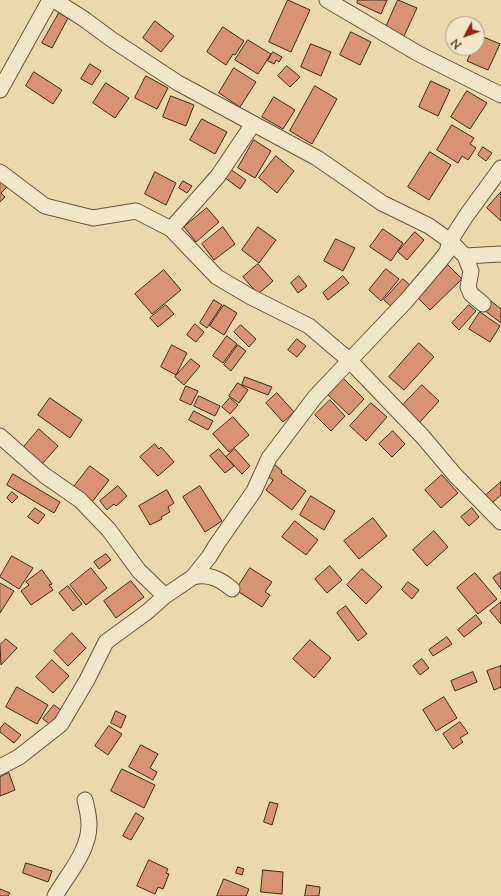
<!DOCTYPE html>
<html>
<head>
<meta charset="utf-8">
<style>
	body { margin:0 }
	#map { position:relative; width:501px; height:896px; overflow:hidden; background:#ebd9ac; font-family:"Sorts Mill Goudy",serif }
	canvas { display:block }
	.north { position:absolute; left:445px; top:16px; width:40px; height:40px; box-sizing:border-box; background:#f2e6c9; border:1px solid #aa9a82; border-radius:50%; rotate:229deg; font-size:11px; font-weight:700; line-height:16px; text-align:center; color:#3f2818 }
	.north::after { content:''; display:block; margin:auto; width:14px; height:18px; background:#8f2418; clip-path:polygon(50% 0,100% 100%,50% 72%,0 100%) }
</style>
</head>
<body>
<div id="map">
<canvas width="501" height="896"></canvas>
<div class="north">N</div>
</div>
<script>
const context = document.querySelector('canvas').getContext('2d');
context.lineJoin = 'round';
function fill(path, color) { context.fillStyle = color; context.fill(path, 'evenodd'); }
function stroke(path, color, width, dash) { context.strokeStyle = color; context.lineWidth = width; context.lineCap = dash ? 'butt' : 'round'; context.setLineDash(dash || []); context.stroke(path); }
const building = new Path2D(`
	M288 0 310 10 291 52 269 42Z
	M358 0H387L381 14 357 3Z
	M398 0 417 8 404 36 386 27Z
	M59 13 68 18 52 48 42 43Z
	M155 21 174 36 161 52 143 38Z
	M223 27 244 41 235 55 233 54 226 65 207 52Z
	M351 32 371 42 360 65 340 55Z
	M479 35 500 44 488 70 467 61 473 48H477V38Z
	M248 40 271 54 258 74 235 60Z
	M311 44 331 52 321 76 301 67Z
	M273 52 282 57 279 62 276 60 274 64 268 61Z
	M90 64 101 71 92 85 81 79Z
	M287 66 300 77 290 87 278 76Z
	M234 68 256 82 240 107 219 93Z
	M34 72 62 90 53 104 26 86Z
	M146 76 168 88 157 109 135 98Z
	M431 81 450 90 438 116 419 107Z
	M106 83 129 98 115 118 93 103Z
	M315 86 337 99 312 144 290 131Z
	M467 91 487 103 470 129 451 117Z
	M171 96 194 105 186 126 163 117Z
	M274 97 295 110 283 129 262 117Z
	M202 119 227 132 215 154 190 140Z
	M452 125 474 138 470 144 476 148 468 160 462 156 458 163 437 150Z
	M254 140 271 151 255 178 238 168Z
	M483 147 492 153 486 161 478 155Z
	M430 152 451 165 429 200 408 187Z
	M276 156 294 171 277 193 259 178Z
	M230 169 246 180 240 189 224 177Z
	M155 172 176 183 166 205 145 194Z
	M0 180 7 187 1 193 5 197 0 202Z
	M183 181 192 186 187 193 179 188Z
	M501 192V221L487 208Z
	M207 208 219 222 196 242 184 227Z
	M223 227 235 244 214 260 202 244Z
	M258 227 276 240 259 263 242 250Z
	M383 229 403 243 391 261 370 247Z
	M415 232 424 240 407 260 398 252Z
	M336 239 355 248 343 271 324 261Z
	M258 264 273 281 258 294 243 277Z
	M448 265 462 279 430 310 416 296Z
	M386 269 399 279 381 301 369 290Z
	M164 270 181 290 152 314 135 294Z
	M299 276 307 286 298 293 291 283Z
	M343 276 349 283 328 300 323 293Z
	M403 279 412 287 393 308 384 300Z
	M214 300 222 305 207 328 200 323Z
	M491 301 501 309V323L484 310Z
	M166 305 174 314 158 327 150 318Z
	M224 305 237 313 224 335 210 326Z
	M469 305 476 311 459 330 452 323Z
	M480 312 500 326 490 342 469 329Z
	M195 324 204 332 196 342 187 335Z
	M241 325 256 339 249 347 234 332Z
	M227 336 237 344 223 363 213 356Z
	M297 339 306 346 297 357 288 350Z
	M419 343 434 357 404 390 389 377Z
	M172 345 187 353 176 375 161 367Z
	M238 345 246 351 231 371 224 365Z
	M191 359 200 366 184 385 175 377Z
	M245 377 272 387 268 395 242 385Z
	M343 378 364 399 349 415 327 394Z
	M238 383 248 390 239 403 229 396Z
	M422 385 439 401 420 422 402 406Z
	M186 386 198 391 191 405 180 400Z
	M277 393 294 412 283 422 266 403Z
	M199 396 220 406 215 416 194 406Z
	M50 398 82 420 70 438 38 415Z
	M230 398 238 405 230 414 222 407Z
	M330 400 345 416 331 431 315 415Z
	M371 403 387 417 366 441 350 426Z
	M194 411 213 421 208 430 189 420Z
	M233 417 249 435 229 452 213 434Z
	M39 429 58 446 42 464 23 448Z
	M393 431 405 444 392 457 379 444Z
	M155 444 159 449 161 447 174 462 158 476 140 457Z
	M219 449 234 466 225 473 210 456Z
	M235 449 250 466 242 474 226 457Z
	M275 465 282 471 281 473 306 491 292 510 266 490 273 480 267 476Z
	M90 466 109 480 92 502 73 488Z
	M13 474 60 502 54 513 7 485Z
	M442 475 458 493 441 508 425 490Z
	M501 482V495L493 502 486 495Z
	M118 486 127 496 116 506 114 504 107 510 100 501Z
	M200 486 222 521 205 532 183 497Z
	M167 490 174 503 168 507 170 512 161 517 162 519 150 525 139 506Z
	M12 492 18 497 12 503 7 498Z
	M311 496 335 511 324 530 300 515Z
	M35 508 45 515 38 524 28 517Z
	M472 508 479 517 469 526 461 517Z
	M373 518 387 536 359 559 344 541Z
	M295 521 318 540 306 555 282 537Z
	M434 531 448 547 427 566 413 550Z
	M106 554 111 560 99 569 94 562Z
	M12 556 33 568 19 589 0 577Z
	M330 566 342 580 327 593 315 579Z
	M91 568 107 588 86 605 70 585Z
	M250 568 272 582 265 592 270 595 262 607 236 590Z
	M362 569 382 587 366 604 347 585Z
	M42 570 52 584 49 585 53 590 31 605 21 591 29 585 26 582Z
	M501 572V589L493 578Z
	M475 573 497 599 478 614 457 588Z
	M131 581 144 597 116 618 104 601Z
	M408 582 419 590 412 599 402 590Z
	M0 583 14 591 0 613Z
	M68 586 82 604 73 611 59 593Z
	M501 602V624L490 611Z
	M346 606 367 634 358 641 337 613Z
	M476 615 482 623 464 637 458 630Z
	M72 633 86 648 68 666 54 651Z
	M447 637 452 644 433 656 429 650Z
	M6 639 17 648 1 665 0 645Z
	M310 640 331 658 314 678 293 659Z
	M422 659 429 668 420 675 413 666Z
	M52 660 69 676 53 693 36 677Z
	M501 666V687L494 690 487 671Z
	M473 672 477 682 455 691 451 681Z
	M17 687 48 705 37 724 6 707Z
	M444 697 457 718 436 731 423 710Z
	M54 705 62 711 51 725 43 719Z
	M116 711 126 716 121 728 111 723Z
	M460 722 468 733 460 738 463 742 453 749 443 734Z
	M5 723 21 735 14 743 0 732V729Z
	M109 726 122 734 108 755 95 746Z
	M141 745 158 754 150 768 157 772 153 780 129 767Z
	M122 769 155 785 144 808 111 791Z
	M9 773 15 790 0 796V777Z
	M270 802 278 804 272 825 264 822Z
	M136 813 144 818 131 840 123 836Z
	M149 860 168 869 166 873 169 874 163 889 158 887 155 894 137 886Z
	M26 863 52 871 48 882 23 873Z
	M238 867 244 869 242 875 236 873Z
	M263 870 283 872 282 894 261 892Z
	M224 879 249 889 246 896H217Z
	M307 885 320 887 319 896H305Z
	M0 889 10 893 8 896H0Z`);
fill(building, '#d89472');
stroke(building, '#3f2818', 1);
const minor = new Path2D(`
	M54 0 84 19 111 39 178 83 317 158 382 203 429 226 450 241 465 256 501 254
	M327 0 419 54 501 95
	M0 90 50 0
	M253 124 218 176 171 229 217 277 251 297 309 326 349 360 423 437 455 475 501 522
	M0 172 45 206 93 218 136 211 171 229
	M465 256 471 271 468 287 471 294 483 304
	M0 436 44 475 80 500 109 530 139 571 165 596 147 612 106 642 87 680 61 724 19 757 0 767
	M193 577C208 573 220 579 232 589
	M165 596 193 577 209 557 217 544 254 491 269 458 315 397 406 301 440 261 447 252 450 241 466 216 501 168
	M55 896C68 874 89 851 89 825 89 817 87 808 85 800`);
stroke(minor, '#6a543d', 17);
stroke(minor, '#f2e6c9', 15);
</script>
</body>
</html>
